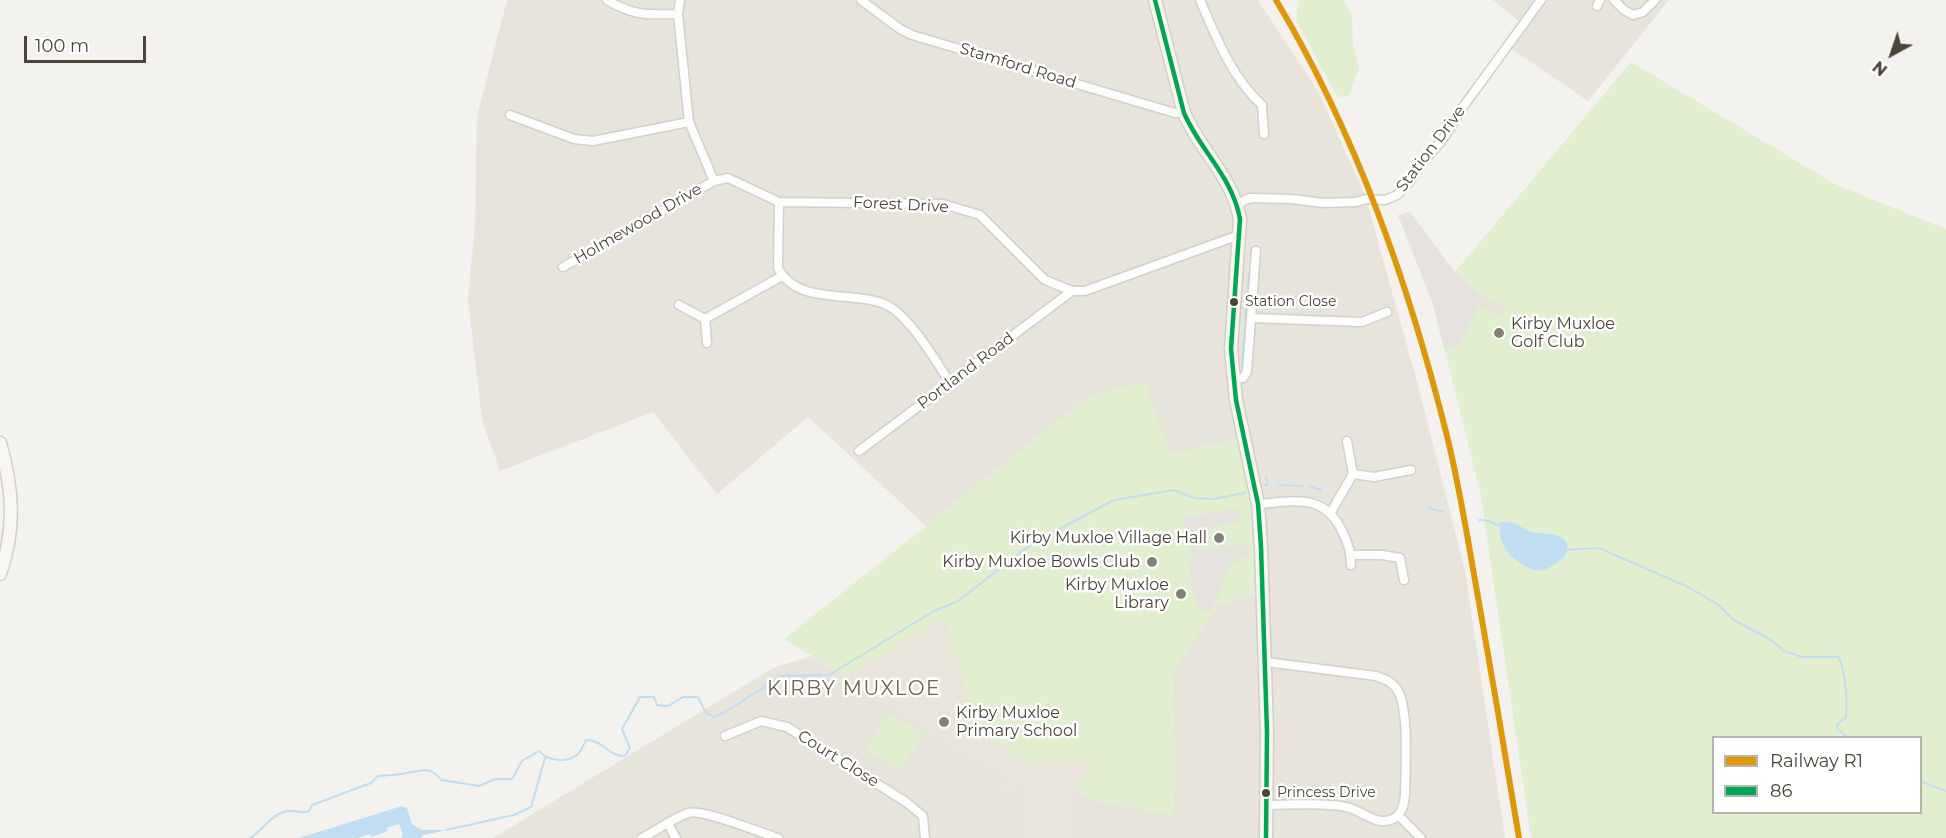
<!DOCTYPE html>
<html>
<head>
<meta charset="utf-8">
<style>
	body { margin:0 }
	#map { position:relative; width:1946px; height:838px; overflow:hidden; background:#f4f2ee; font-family:Montserrat,sans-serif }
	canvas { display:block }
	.legend { position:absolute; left:1712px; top:736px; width:210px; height:78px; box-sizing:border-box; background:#fff; border:2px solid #b7b4b0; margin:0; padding:8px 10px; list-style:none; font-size:18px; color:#4b4439 }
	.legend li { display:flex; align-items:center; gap:12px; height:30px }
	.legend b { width:30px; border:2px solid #b7b4b0 }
	.north { position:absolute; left:1862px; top:24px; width:60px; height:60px; -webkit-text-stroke:4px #fff; paint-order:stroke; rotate:220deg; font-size:16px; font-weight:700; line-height:24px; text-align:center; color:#4b4439 }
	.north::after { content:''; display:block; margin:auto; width:21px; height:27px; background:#4b4439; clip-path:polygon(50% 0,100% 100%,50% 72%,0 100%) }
	.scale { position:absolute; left:24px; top:36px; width:122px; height:27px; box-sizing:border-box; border:3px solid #4b4439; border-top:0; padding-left:8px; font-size:18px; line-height:21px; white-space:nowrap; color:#4b4439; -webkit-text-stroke:4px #fff; paint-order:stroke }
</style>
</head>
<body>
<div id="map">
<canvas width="1946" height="838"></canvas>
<ul class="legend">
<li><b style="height:8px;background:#dd9709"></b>Railway R1</li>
<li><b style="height:8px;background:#00a651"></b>86</li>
</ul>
<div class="north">N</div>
<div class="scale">100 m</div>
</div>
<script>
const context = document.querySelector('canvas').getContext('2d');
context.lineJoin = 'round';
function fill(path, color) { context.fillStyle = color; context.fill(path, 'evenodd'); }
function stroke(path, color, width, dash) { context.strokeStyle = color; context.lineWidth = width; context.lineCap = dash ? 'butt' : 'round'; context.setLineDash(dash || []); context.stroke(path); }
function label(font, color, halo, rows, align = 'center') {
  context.font = font + ' Montserrat,sans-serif'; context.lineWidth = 5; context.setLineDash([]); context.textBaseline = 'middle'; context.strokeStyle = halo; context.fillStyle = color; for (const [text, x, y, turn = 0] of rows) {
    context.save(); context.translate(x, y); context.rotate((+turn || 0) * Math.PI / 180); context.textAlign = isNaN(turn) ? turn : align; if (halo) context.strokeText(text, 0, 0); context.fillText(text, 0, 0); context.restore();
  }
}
fill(new Path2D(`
	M507 0H1258L1319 93 1365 195 1419 389 1465 571 1505 838H493L773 668 811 656 845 676 944 617 1025 762 1087 760 1083 780 1173 816 1175 764 1172 671 1219 604 1262 593 1250 504 1238 438 1171 455 1091 395 926 526 808 417 717 494 653 412 500 471 482 420 468 299 475 223 477 116Z
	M1493 0H1669L1588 101 1512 49 1525 26Z`), '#e7e4dc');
fill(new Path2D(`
	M944 617 979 733 1025 762 1087 760 1095 766 1083 780H1078L1074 799 1071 838H1022L1025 788 1000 793 1004 775 984 765 983 767 949 748 897 712 846 683 845 676Z`), '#eae5da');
fill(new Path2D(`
	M1299 0H1344L1352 16 1353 45 1359 67 1349 96 1338 97 1333 90 1296 20Z
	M1631 62 1835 184 1946 229V838H1531L1481 497 1433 304 1398 215 1410 212 1455 272ZM1714 738H1920V812H1714Z
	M1145 382 1171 455 1238 438 1250 504 1262 593 1219 604 1172 671 1175 764 1173 816 1090 800 1077 790 1079 779H1083L1095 766 1087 760 1025 762 979 733 944 617 845 676 784 639 1091 395Z
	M888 713 923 734 900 772 865 750Z`), '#e1eecf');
fill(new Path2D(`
	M1410 212 1455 273 1480 294 1505 308 1500 317 1479 306 1458 347 1444 348 1433 304 1398 215Z
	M1239 508 1241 521 1193 532 1197 551 1247 543 1249 554 1230 565 1211 612 1197 610 1189 563 1194 562 1183 518Z`), '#e6e3df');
fill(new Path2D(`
	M1500 522C1516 521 1519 527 1532 532 1545 535 1575 531 1566 555 1560 561 1550 569 1542 570 1535 572 1529 568 1524 565 1507 555 1498 543 1500 522Z
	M402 806 407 808 412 824 422 830H446L423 835 420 838H401L403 835 399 824 387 828 388 831 371 837 370 834 357 838H299Z`), '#c0ddf1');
stroke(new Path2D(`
	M1242 365 1249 274
	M1264 485H1268L1266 477
	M1279 485 1303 486
	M1311 487 1321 490
	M1428 508 1443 512
	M1479 520 1489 521 1502 527
	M1566 550 1599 548 1688 587 1716 603 1734 620 1771 640 1784 651 1802 657H1839C1846 677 1848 695 1846 717L1838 724 1837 728 1848 738
	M1920 781 1946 791
	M446 830 514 815 531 807 545 758
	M250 838C262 831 274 811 290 811 297 810 301 814 309 811L312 805 371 783 378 776C388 775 398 775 407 773 424 771 429 765 441 780L479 786 495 779H512L522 761 539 751C548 761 569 764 579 753 582 749 584 744 586 740 601 739 610 757 625 756L630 748 622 729 640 697H654L657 705 668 706 683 697H698L706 713 714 717 725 712 782 676 829 675 934 611 958 601 1033 543 1114 500 1174 490 1194 498 1213 499 1245 493`), '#c0ddf1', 2);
const street = new Path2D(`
	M607 0C634 16 648 15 678 14
	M680 0 678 14 689 122 714 181 728 178 779 202 943 204 980 215 1045 280 1072 291H1085L1239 235
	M861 0 900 29 912 35 1175 113H1184
	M1200 0C1216 37 1232 78 1262 105L1264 134
	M1614 0 1624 10 1633 15 1643 12 1655 0
	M1597 6 1600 0
	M510 115 574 139 593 141 689 122
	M779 202 778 268C797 305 849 291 882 303 907 311 936 361 950 383
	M1237 204 1250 198 1292 199 1323 203 1356 202 1366 199 1385 200 1397 195 1410 181 1420 165 1443 139 1463 107 1541 0
	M563 267 714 181
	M679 305 705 319
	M1251 318 1362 322 1387 312
	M707 343 705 319 782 276
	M1234 379 1243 378 1247 372 1256 251
	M1347 441 1353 474
	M859 451 1072 291
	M1258 504C1295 501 1325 493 1343 533 1348 543 1351 554 1351 565
	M1331 512 1353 474 1374 477 1411 470
	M1351 555H1382L1400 558 1404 580
	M1266 662 1376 676C1384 679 1391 681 1396 688 1410 704 1405 772 1405 795 1404 804 1402 815 1393 819 1376 827 1362 810 1346 807 1325 802 1289 805 1267 805
	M725 736 761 721 787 727 906 802 923 816 925 838
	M1398 815 1421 838
	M668 824 676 838
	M642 838C657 830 672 819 688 813 701 808 761 833 778 838`);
const secondary = new Path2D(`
	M1155 0 1184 113C1201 152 1232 176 1240 219L1231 349 1236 400 1258 504 1261 547 1267 732 1266 838
	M0 443C13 489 16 528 0 574`);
stroke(street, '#d2d0cb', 11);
stroke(secondary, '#d3cfc5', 15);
stroke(street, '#fdfdfc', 8);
stroke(secondary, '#f7f6f1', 12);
stroke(new Path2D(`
	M1155 0 1184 113C1201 152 1232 176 1240 219L1231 349 1236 400 1258 504 1261 547 1267 732 1266 838`), '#00a651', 4.5);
stroke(new Path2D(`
	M1276 0C1356 134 1408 282 1446 432 1460 487 1468 542 1478 597 1492 677 1506 758 1519 838`), '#dd9709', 6);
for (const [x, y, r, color] of [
	[1234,302,5,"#4b4439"],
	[1499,333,6,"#868178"],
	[1219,538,6,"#868178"],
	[1152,562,6,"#868178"],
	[1181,594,6,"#868178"],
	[944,722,6,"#868178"],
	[1266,793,5,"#4b4439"]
]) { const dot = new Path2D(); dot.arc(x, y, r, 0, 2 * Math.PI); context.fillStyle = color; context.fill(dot); stroke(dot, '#fff', 2); }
label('14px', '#4b4439', '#fff', [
	["Station Close",1245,302],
	["Princess Drive",1277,793]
], 'left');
label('16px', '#4b4439', '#fff', [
	["Stamford Road",1018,66,17],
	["Station Drive",1431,149,-53],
	["Forest Drive",901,205,3],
	["Holmewood Drive",638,224,-30],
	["Portland Road",966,371,-37],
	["Court Close",838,759,32]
]);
label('16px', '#4b4439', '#fff', [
	["Kirby Muxloe",1511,324,"left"],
	["Golf Club",1511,342,"left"],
	["Kirby Muxloe Village Hall",1207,538],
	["Kirby Muxloe Bowls Club",1140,562],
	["Kirby Muxloe",1169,585],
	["Library",1169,603],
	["Kirby Muxloe",956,713,"left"],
	["Primary School",956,731,"left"]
], 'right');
context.letterSpacing = '1.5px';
label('20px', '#6e6250', '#fff', [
	["KIRBY MUXLOE",854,689]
]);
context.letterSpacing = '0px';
</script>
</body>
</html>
